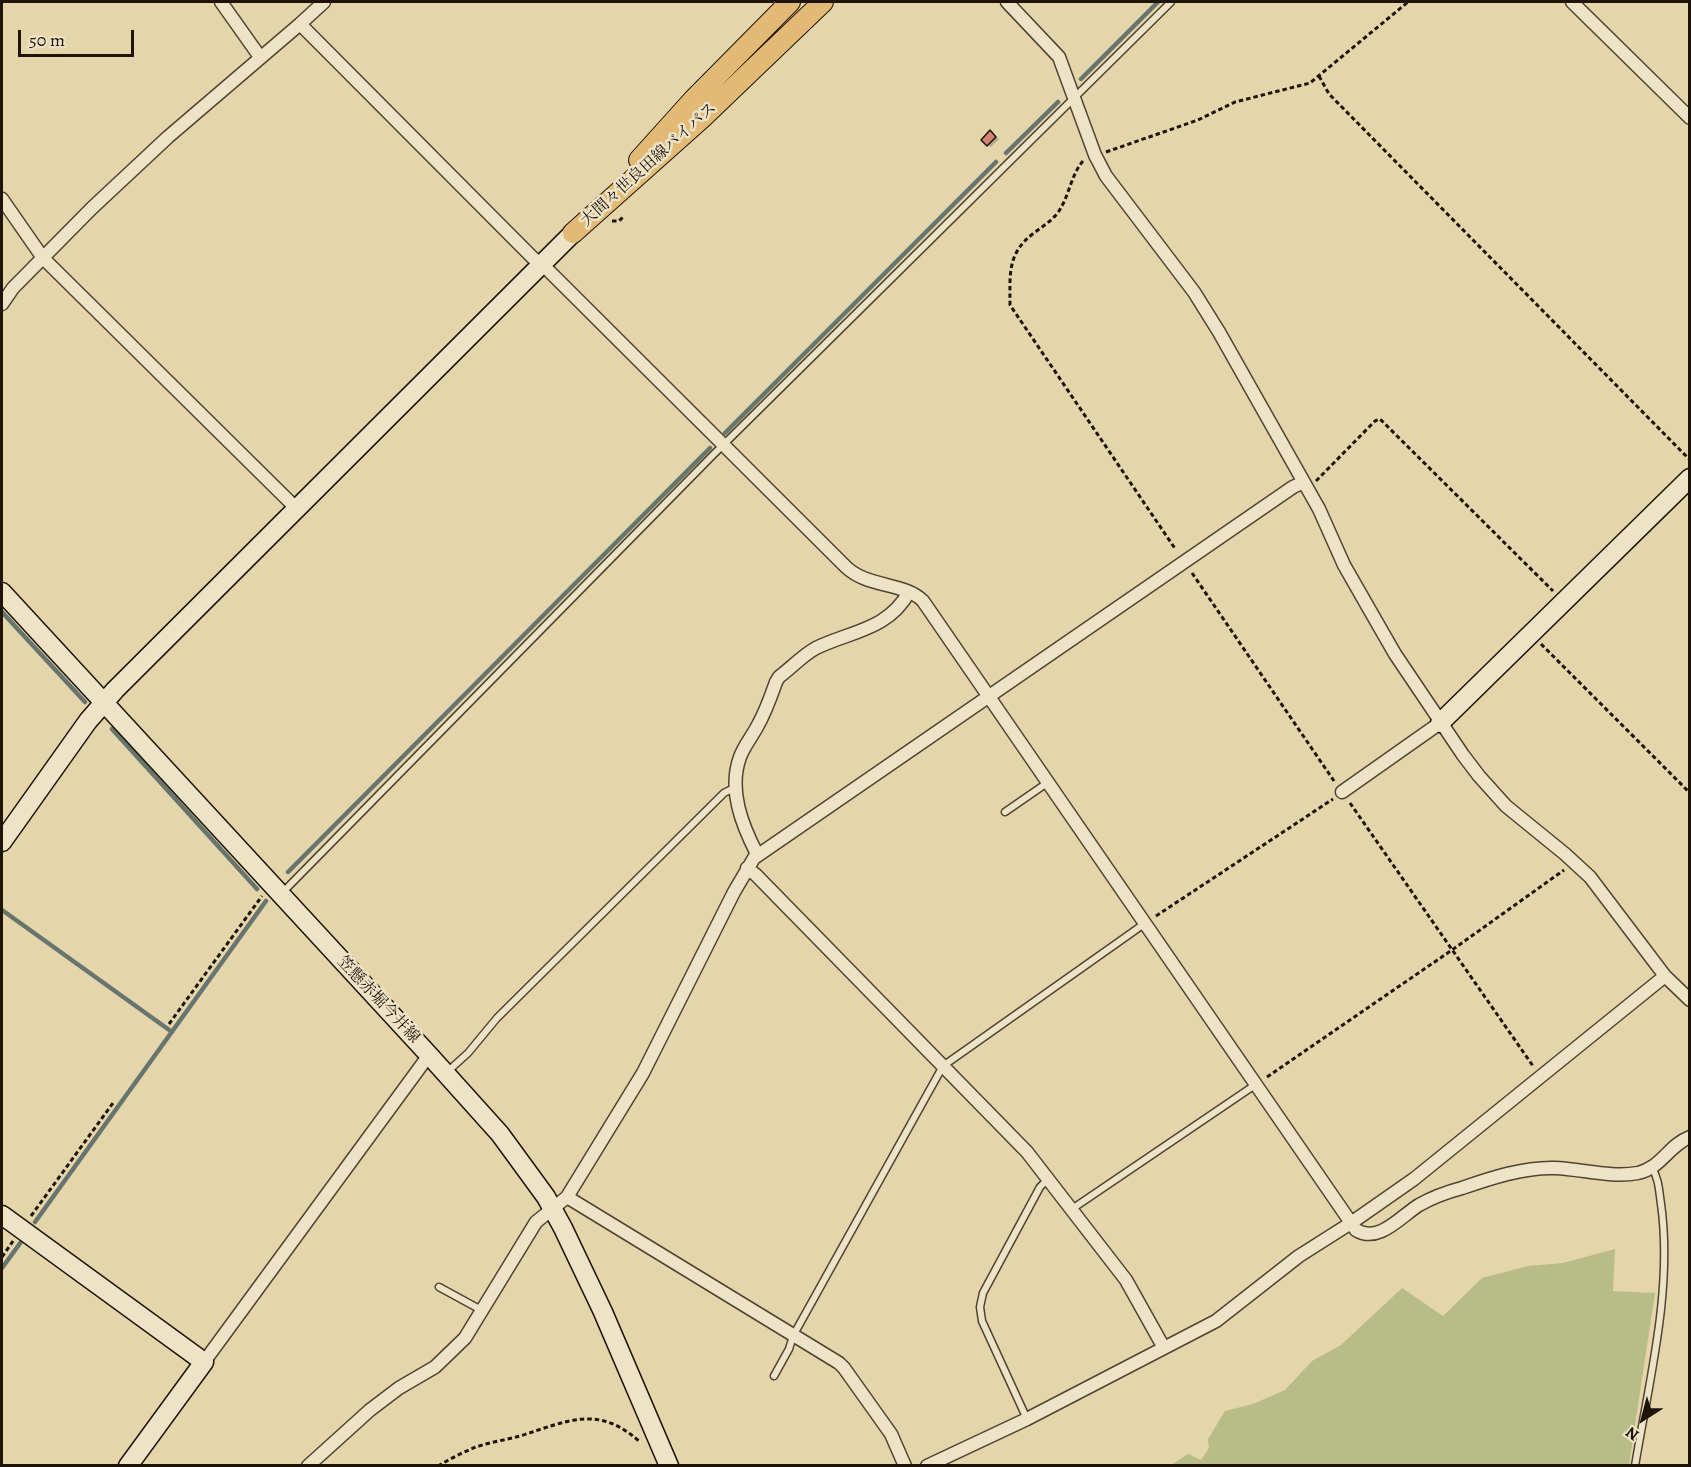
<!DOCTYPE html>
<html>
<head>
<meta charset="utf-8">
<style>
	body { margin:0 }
	#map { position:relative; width:1691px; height:1467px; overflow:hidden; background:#e4d5ab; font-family:Alegreya,serif }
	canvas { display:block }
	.frame { position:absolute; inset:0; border:3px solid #1e1407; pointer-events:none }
	.north { position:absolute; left:1613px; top:1389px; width:60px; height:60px; -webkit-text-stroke:4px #ede4c8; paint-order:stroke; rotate:216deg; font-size:16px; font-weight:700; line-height:24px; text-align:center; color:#1e1407 }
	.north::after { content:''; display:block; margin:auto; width:21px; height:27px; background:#1e1407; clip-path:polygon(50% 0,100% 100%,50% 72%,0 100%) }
	.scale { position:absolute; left:18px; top:30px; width:116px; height:27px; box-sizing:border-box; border:3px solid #1e1407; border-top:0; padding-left:8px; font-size:18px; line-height:21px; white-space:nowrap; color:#1e1407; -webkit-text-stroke:4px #ede4c8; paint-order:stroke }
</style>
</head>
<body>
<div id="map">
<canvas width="1691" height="1467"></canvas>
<div class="frame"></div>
<div class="north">N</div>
<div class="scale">50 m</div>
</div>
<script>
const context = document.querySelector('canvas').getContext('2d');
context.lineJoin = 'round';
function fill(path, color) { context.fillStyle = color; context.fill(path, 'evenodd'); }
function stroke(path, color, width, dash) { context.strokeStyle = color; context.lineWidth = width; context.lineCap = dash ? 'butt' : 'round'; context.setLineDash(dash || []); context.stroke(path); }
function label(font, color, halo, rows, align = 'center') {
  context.font = font + ' Alegreya,"Noto Serif JP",serif'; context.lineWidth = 5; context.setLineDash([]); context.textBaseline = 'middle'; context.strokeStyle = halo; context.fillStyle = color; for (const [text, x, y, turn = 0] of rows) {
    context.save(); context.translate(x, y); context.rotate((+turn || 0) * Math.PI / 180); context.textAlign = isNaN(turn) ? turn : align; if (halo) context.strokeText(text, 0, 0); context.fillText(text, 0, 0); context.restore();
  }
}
fill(new Path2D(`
	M1615 1249 1613 1291 1655 1293 1629 1465H1171L1188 1454 1201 1460 1209 1448 1208 1439 1225 1411 1253 1404 1285 1390 1312 1361 1341 1345 1402 1288 1443 1316 1482 1278 1528 1266 1563 1263Z`), '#b8bc86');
fill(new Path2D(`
	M993 134 999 139 991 147 988 145Z`), '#0003');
stroke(new Path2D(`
	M1081 79 1158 2
	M1006 153 1058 102
	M725 433 996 162
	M2 612 85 702
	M112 729 257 889
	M288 872 710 448
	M2 910 172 1032
	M35 1222 266 901
	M2 1268 21 1242`), '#67756e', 4.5);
const building = new Path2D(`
	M990 130 996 137 987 146 981 140Z`);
fill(building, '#d18371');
stroke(building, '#1e1407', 1.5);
const lane = new Path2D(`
	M1005 812 1047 783
	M282 893 713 455 1171 2
	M446 1073 468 1053 497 1018 724 793 736 787
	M1072 1209 1255 1085
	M439 1287 483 1311
	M774 1376 789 1349 793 1336 943 1066 1144 924
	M1027 1419 982 1321 980 1307 983 1293 1040 1187 1047 1180
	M1635 1466C1649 1381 1673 1289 1661 1204 1659 1191 1659 1179 1652 1168`);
const street = new Path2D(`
	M221 2 260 57
	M1007 2 1059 57 1095 155 1106 176 1194 292 1219 332 1319 509 1344 565 1368 607 1395 654 1463 755 1479 776 1506 806 1565 854 1590 877 1665 976 1690 1000
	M1572 2 1690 118
	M300 24 533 258 548 270 846 567C868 588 904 582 923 601L1356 1230C1379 1244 1401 1216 1419 1205 1433 1197 1447 1192 1462 1188 1491 1178 1524 1167 1555 1168 1582 1169 1611 1178 1638 1173 1661 1168 1669 1145 1690 1137
	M2 199 43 258 297 509
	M2 304 13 288 92 208 168 137 300 24 324 2
	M1342 792 1440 723
	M757 854C742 825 728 790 740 757 744 746 753 735 758 725 766 711 771 696 776 682L779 677C791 668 803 655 816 648 851 631 888 630 909 592
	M747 868 756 875 1027 1152 1126 1280 1164 1348
	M567 1197 839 1363 844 1368 891 1434 905 1466
	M204 1362 429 1055
	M308 1466 370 1410 399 1388 435 1367 465 1338 536 1222 567 1197 643 1073 734 892 754 858 1293 487 1304 482
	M927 1466 1027 1419 1216 1321 1299 1256 1351 1223 1414 1179 1665 976`);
const secondary = new Path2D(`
	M2 592 429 1055 500 1134 546 1197 563 1228 603 1312 669 1466
	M1440 723 1690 478
	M2 842 88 721 115 690 573 233
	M2 1215 204 1362 128 1466`);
const primary = new Path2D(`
	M639 160 693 100 790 2
	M573 233 702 118 823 2`);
stroke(lane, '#504430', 9);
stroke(street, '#504430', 15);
stroke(secondary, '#1e1407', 21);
stroke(primary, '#1e1407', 22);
stroke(new Path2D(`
	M1319 76 1329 94 1690 460
	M1106 152 1198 120 1235 102 1310 83 1408 2
	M1083 161C1071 175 1069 196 1059 211 1053 220 1043 226 1034 233 1007 253 1010 274 1010 305L1176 550
	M612 221H619L623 217
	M1316 481 1375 421 1380 419 1553 591
	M1192 573 1334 781
	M1541 644 1690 793
	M1350 803 1533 1066
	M1156 916 1333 799
	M169 1024 262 896
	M1267 1077 1452 950 1564 870
	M31 1216 113 1103
	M2 1257 13 1241
	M438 1466C450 1459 463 1452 476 1447 490 1442 506 1440 520 1436 568 1421 598 1404 640 1442`), '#1e1407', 3, [4.5, 3]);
stroke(lane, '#ede4c8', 6);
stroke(street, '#ede4c8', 12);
stroke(secondary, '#ede4c8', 18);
stroke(primary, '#e2ba76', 20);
label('16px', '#1e1407', '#ede4c8', [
	["大間々世良田線バイパス",649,165,-42],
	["笠懸赤堀今井線",378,1000,47]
]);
</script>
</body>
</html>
